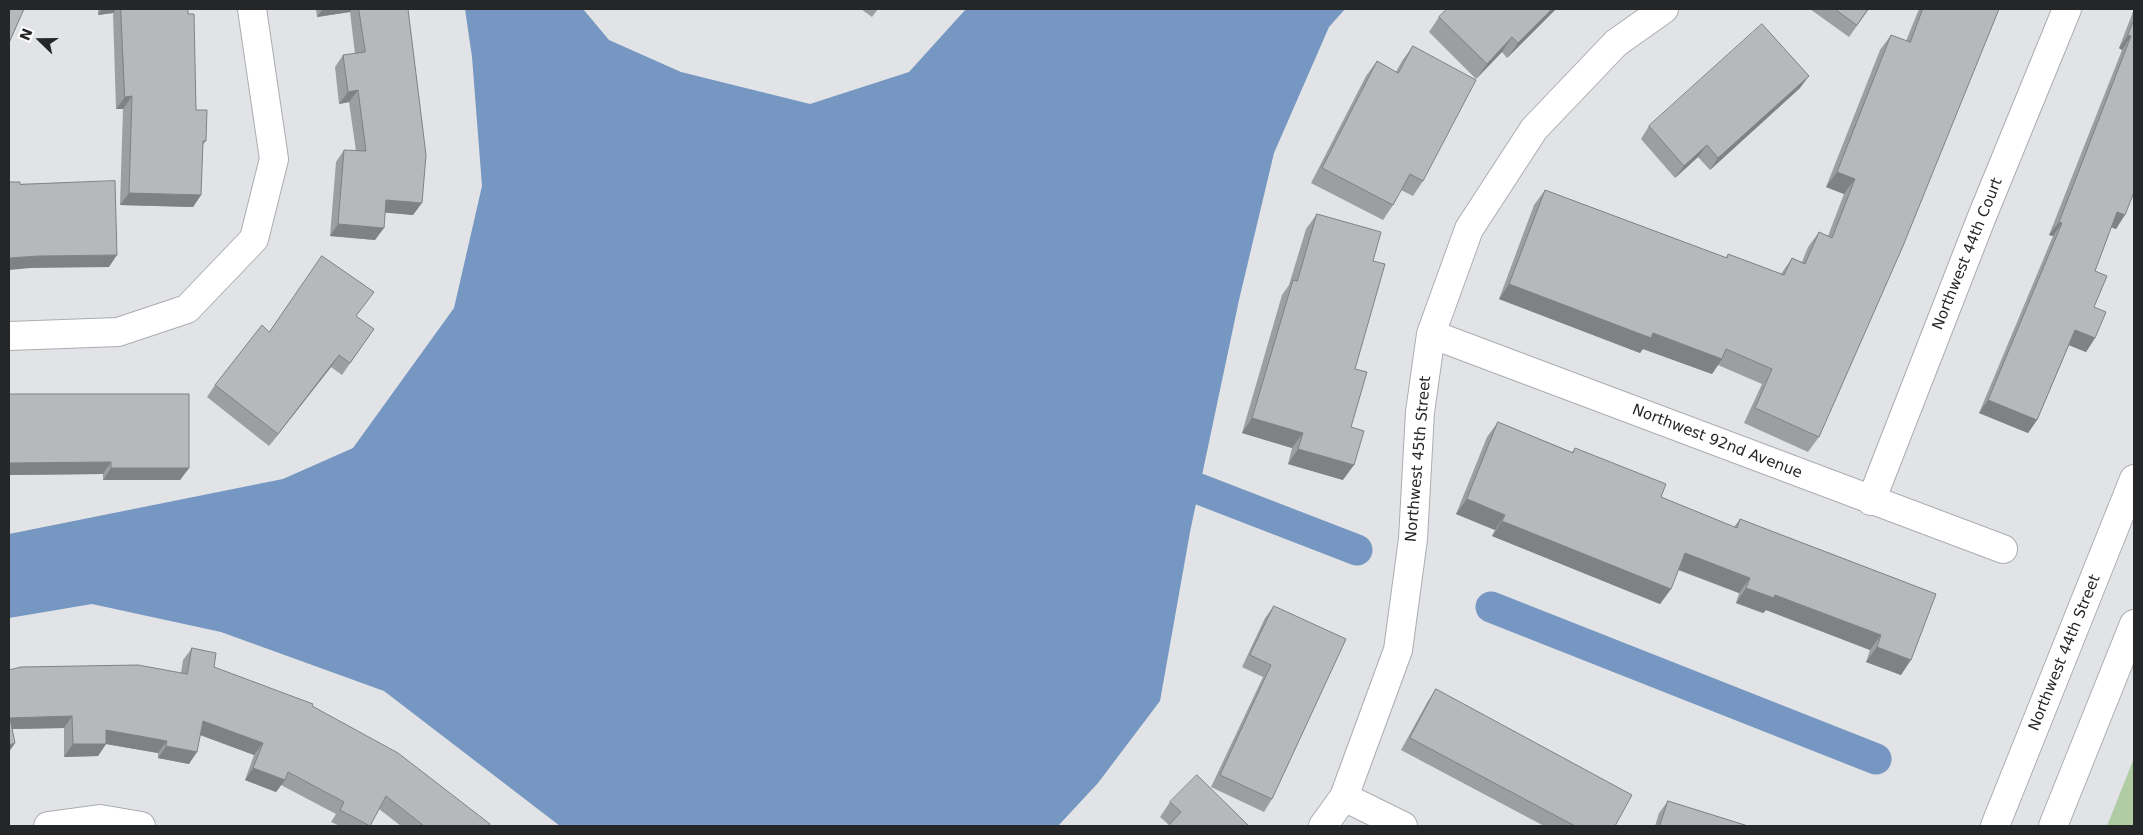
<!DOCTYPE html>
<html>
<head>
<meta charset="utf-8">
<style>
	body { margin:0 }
	#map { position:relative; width:2143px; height:835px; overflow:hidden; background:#e1e3e6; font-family:"DejaVu Sans",sans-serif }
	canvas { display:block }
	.frame { position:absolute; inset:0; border:10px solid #252627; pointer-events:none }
	.north { position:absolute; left:15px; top:15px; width:50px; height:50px; -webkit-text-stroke:4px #fff; paint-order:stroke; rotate:292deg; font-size:14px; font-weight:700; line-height:20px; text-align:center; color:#252627 }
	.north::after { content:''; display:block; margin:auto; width:18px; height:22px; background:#252627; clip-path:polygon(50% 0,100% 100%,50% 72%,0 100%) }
</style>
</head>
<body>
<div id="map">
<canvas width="2143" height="835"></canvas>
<div class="frame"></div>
<div class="north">N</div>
</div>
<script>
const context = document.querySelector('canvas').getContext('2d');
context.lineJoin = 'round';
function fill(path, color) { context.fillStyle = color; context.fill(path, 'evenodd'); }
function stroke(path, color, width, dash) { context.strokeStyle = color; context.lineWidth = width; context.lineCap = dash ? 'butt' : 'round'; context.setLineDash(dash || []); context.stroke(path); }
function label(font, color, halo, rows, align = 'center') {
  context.font = font + ' "DejaVu Sans",sans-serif'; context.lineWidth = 4; context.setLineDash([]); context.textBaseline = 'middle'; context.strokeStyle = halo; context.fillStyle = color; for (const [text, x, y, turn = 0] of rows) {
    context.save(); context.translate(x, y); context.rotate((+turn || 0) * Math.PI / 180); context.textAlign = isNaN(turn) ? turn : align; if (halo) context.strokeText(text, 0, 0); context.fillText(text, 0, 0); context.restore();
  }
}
fill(new Path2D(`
	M2134 758V826H2107Z`), '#b0cca4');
fill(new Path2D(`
	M465 9H583L609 40 681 72 810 104 909 72 966 9H1345L1329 27 1274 153 1239 300 1190 532 1160 701 1098 783 1058 826H560L384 691 221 632 92 604 9 618V534L283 479 353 448 454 308 482 186 472 57Z`), '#7597c1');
stroke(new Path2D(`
	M1199 489 1357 550
	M1491 607 1876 759`), '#7597c1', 31);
const minor = new Path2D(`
	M1431 334 2003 549
	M9 336 118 332 187 309 254 239 274 159 252 9
	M1871 501 1981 219 2067 9
	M1344 797 1403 826
	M48 826 100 819 141 826
	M1323 826 1344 797 1398 650 1413 539 1420 412 1431 334 1469 229 1534 129 1616 43 1664 9
	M1995 826 2134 479
	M2053 826 2134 624`);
stroke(minor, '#abadb0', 30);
stroke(minor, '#fff', 28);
fill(new Path2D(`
	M98 9H188L196 110 206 141 202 146 201 195 193 207 120 205 123 109H116L113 13 98 15Z
	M316 9H408L413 215 385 212 375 240 330 236 336 162 344 150 356 151 349 102 339 104 335 67 343 55 355 54 350 12 317 17Z
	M861 9H878L872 17Z
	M1447 9H1556L1507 58 1502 52 1476 79 1429 32 1439 17Z
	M1810 9H1869L1849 37Z
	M1919 9H1999L1819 437 1808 452 1744 423 1762 384 1718 365 1712 374 1643 349 1640 353 1499 299 1534 205 1545 190 1726 258 1728 254 1781 274 1792 258 1802 262 1808 247 1819 232 1828 236 1844 194 1826 187 1880 50 1891 35 1906 41Z
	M2134 9V192L2116 229 2111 227 2095 271 2094 307 2095 338 2086 352 2069 345 2037 420 2028 433 1979 413 2053 236 2049 235 2122 50 2119 48Z
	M1413 46 1423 181 1413 196 1401 190 1393 205 1383 220 1311 183 1366 76 1377 61 1396 72 1402 61Z
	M1800 88 1710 170 1698 157 1675 178 1641 139 1649 126Z
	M1317 214 1373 261 1355 369 1351 427 1343 480 1288 464 1292 448 1242 433 1282 295 1289 285 1306 229Z
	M356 317 374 329 342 375 331 367 269 446 207 397 215 385 269 332Z
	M9 394 189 468 180 480H103V474L9 475Z
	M1498 422 1572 452 1575 448 1661 497 1734 527 1740 519 1936 594 1901 675 1866 662 1870 650 1766 610 1763 613 1736 603 1739 593 1678 570 1671 589 1660 604 1492 536 1495 530 1456 514 1487 437Z
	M1274 606 1272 799 1264 812 1211 787 1263 677 1242 667 1265 618Z
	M192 648 214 667 312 706 489 826H401L379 809 369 826H340L331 822 336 814 281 785 276 792 245 780 254 755 200 735 189 764 158 758V753L106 744 98 756 64 757V728L12 729 9 752V670L181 673 183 660Z
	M1436 689 1615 826H1544L1401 750 1428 701Z
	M1668 801 1748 826H1655L1659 813Z
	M1170 802 1249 826 1169 825 1160 817Z`), '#9d9ea1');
fill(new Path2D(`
	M102 9H116L113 13 98 15Z
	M323 9H352L350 12 317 17Z
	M1552 9H1556L1507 58 1518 43Z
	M2128 35 2131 36 2122 50 2119 48Z
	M1512 37 1502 52 1476 79 1487 64Z
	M1809 76 1800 88 1710 170 1718 158Z
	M358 90 349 102 339 104 348 92Z
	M132 96 123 109H116L125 97Z
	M1707 145 1698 157 1675 178 1684 166Z
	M1837 172 1855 179 1844 194 1826 187Z
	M129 193 201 195 193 207 120 205Z
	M386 200 422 203 413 215 378 212Z
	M2117 212 2125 215 2116 229 2108 226Z
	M2059 222 2062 223 2053 236 2049 235Z
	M338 224 384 228 375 240 330 236Z
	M117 255 109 267 30 268 9 270V258L38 256Z
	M1509 284 1653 333 1722 359 1712 374 1643 349 1640 353 1499 299Z
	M2075 330 2095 338 2086 352 2066 344Z
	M339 355 331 367 269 446 278 434Z
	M1988 400 2037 420 2028 433 1979 413Z
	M1252 418 1303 433 1292 448 1242 433Z
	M1298 449 1354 465 1343 480 1288 464Z
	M111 462 103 474 9 475V463Z
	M111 468H189L180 480H103Z
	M1467 499 1505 515 1495 530 1456 514Z
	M1502 521 1671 589 1660 604 1492 536Z
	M1685 553 1750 578 1739 593 1674 568Z
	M1746 588 1775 595 1881 635 1870 650 1766 610 1763 613 1736 603Z
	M1877 647 1911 660 1901 675 1866 662Z
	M72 716 64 728 9 729 10 718Z
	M203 721 263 743 254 755 195 733Z
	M106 730 167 741 158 753 106 744 98 756 64 757 73 744Z
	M15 743 9 752V745Z
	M166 746 197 752 189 764 158 758Z
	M253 768 285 780 276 792 245 780Z`), '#7f8183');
const building = new Path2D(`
	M9 9H24L9 43Z
	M121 9H188V14H194L196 110H207L206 141H203L201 195 129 193 132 96 125 97Z
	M359 9H408L426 155 422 203 386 200 384 228 338 224 344 150 366 151 358 90 348 92 343 55 365 52Z
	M1447 9H1552L1518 43 1512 37 1487 64 1439 17Z
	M1835 9H1868L1857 25Z
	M1923 9H1999L1903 246 1819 437 1755 408 1772 369 1726 349 1722 359 1653 333 1651 338 1509 284 1545 190 1727 258 1728 254 1784 275 1792 258 1805 264 1819 232 1832 238 1855 179 1837 172 1891 35 1910 42Z
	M2134 20V192L2125 215 2117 212 2095 271 2107 276 2094 307 2106 312 2095 338 2075 330 2037 420 1988 400 2062 223 2059 222 2131 36 2128 35Z
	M1762 24 1809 76 1718 158 1707 145 1684 166 1649 126Z
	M1413 46 1476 80 1423 181 1410 174 1393 205 1322 168 1377 61 1398 73Z
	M115 181 117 255 38 256 9 258V182H20V184Z
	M1317 214 1381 232 1373 261 1385 264 1355 369 1367 372 1351 427 1364 431 1354 465 1298 449 1303 433 1252 418 1293 280 1297 281Z
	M322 256 374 292 356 316 374 329 350 363 339 355 278 434 215 385 262 325 269 332Z
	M9 394H189V468H111V462L9 463Z
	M1498 422 1573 453 1575 448 1666 484 1661 497 1737 528 1740 519 1936 594 1911 660 1877 647 1881 635 1775 595 1774 598 1746 588 1750 578 1685 553 1671 589 1502 521 1505 515 1467 499Z
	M1274 606 1346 639 1272 799 1220 775 1271 665 1250 655Z
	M192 648 216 653 214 667 313 704 312 706 398 753 490 824 488 826H489H424L386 796 370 826 340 810 344 802 288 772 285 780 253 768 263 743 203 721 197 752 166 746 167 741 106 730V744H73L72 716 10 718 15 743 9 745V670L21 667 138 665 187 674Z
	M1436 689 1632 795 1615 826H1575L1410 738Z
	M1197 775 1249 826H1168L1181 812 1170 802Z
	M1668 801 1748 826H1660Z`);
fill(building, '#b6b8bb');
stroke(building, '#7f8183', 1);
label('15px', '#252627', '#fff', [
	["Northwest 44th Court",1968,254,-68],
	["Northwest 92nd Avenue",1717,442,21],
	["Northwest 45th Street",1419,459,-85],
	["Northwest 44th Street",2065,653,-68]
]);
</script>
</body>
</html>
